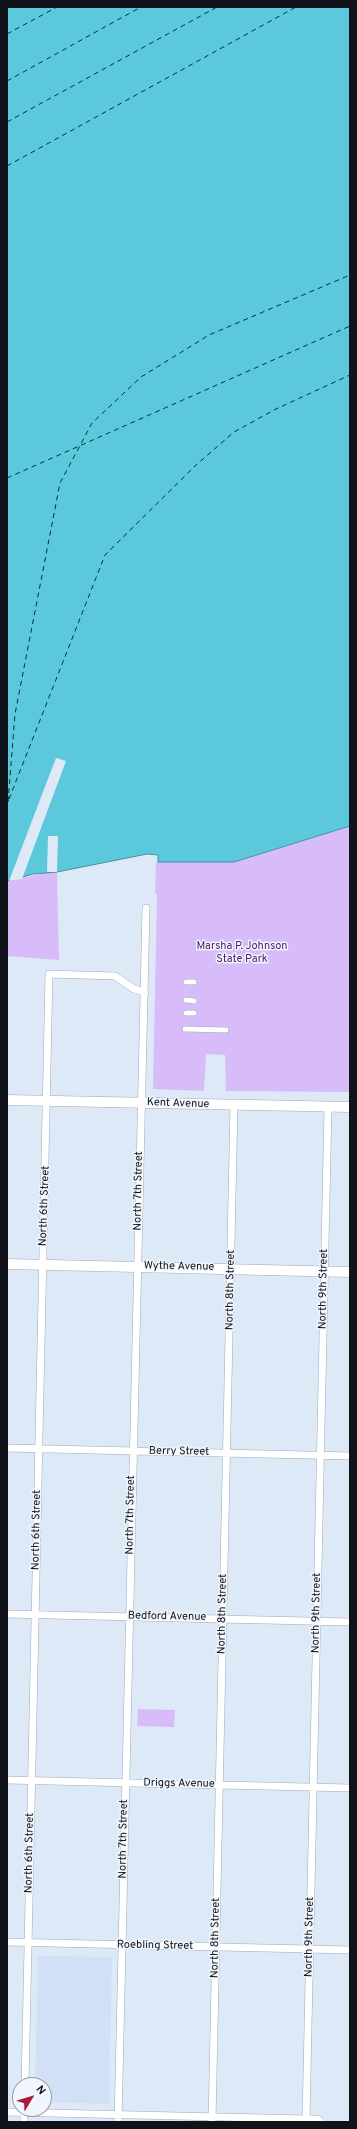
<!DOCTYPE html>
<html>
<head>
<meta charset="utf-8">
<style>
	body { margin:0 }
	#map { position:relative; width:357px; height:2129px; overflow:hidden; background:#dee9f8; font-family:Overpass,sans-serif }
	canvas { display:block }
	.frame { position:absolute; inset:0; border:8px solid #101319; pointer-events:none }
	.north { position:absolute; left:12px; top:2077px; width:40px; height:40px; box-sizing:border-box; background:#f1f5fc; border:1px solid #979ba1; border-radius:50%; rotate:52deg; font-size:11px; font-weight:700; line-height:16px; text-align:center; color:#101319 }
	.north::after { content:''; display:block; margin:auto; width:14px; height:18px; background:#ad1739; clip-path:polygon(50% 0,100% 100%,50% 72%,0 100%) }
</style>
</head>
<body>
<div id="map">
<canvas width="357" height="2129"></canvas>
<div class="frame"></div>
<div class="north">N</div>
</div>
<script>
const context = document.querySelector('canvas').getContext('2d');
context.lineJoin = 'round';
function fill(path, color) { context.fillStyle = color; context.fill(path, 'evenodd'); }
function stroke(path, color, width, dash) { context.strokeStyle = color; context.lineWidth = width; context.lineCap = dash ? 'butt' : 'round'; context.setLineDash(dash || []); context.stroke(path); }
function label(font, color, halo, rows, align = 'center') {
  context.font = font + ' Overpass,sans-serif'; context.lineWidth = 3; context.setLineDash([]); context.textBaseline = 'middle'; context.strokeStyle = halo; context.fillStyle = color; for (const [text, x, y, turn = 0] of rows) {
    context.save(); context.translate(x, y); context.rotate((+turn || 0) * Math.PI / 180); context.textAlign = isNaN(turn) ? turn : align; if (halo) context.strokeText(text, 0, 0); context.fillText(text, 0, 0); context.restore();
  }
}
fill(new Path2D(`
	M38 1956 112 1957 109 2104 44 2102V2085H35Z`), '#d2e0f7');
fill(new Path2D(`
	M350 826V1092L226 1091 225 1055 206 1054 204 1091 153 1089 157 894H155L156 862H234Z
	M47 872H57L59 960 7 956V879L10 881Z
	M138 1709 175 1710 174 1727 137 1726Z`), '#d8bcf9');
const water = new Path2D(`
	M7 7H350V826L234 862H158V855L147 854 57 872 33 874 9 881 7 879Z`);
fill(water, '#5cc8dc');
stroke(water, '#4592a2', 1);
fill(new Path2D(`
	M56 758 66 761 22 879 9 881Z
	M48 836H58L57 872H47Z`), '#dee9f8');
stroke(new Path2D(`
	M7 34 57 7
	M7 81 141 7
	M7 122 217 7
	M7 166 296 7
	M7 478 350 326
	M7 787 8 797
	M7 798 8 801
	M9 799 105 555 195 466 234 432 276 409 350 375
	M8 802 15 714 60 483 92 423 141 377 209 335 350 275`), '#00353e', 1, [5, 4]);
const pedestrian = new Path2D(`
	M186 982H194
	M186 1000 194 1001
	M186 1013H194
	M185 1029 226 1030`);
const minor = new Path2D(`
	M7 1448 350 1456
	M7 1614 350 1622
	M7 1780 350 1788
	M7 1942 350 1950
	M25 2085 49 974 115 976 134 989 145 992
	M7 2112 306 2119H318L321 2122
	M306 2119 328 1107
	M24 2122V2109
	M118 2122 146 908
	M212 2122 234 1105`);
const secondary = new Path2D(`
	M7 1100 350 1107
	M7 1264 350 1272`);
stroke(pedestrian, '#a0a9b8', 6);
stroke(minor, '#a0a9b8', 8);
stroke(secondary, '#a0a9b8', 11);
stroke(pedestrian, '#fff', 5);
stroke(minor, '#fff', 7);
stroke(secondary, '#fff', 10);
label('11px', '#491d6c', '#f1f5fc', [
	["Marsha P. Johnson",242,947],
	["State Park",242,960]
]);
label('11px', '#101319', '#f1f5fc', [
	["Kent Avenue",178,1104,2],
	["North 7th Street",139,1191,-89],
	["North 6th Street",45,1206,-88],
	["Wythe Avenue",179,1267,1],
	["North 9th Street",324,1289,-89],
	["North 8th Street",231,1290,-89],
	["Berry Street",179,1452,1],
	["North 7th Street",131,1515,-89],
	["North 6th Street",37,1530,-89],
	["North 9th Street",317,1613,-89],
	["North 8th Street",223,1614,-89],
	["Bedford Avenue",167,1617,1],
	["Driggs Avenue",179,1784,1],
	["North 7th Street",124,1839,-89],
	["North 6th Street",30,1853,-89],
	["North 9th Street",310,1937,-89],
	["North 8th Street",216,1938,-89],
	["Roebling Street",155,1946,1]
]);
</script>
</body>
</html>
